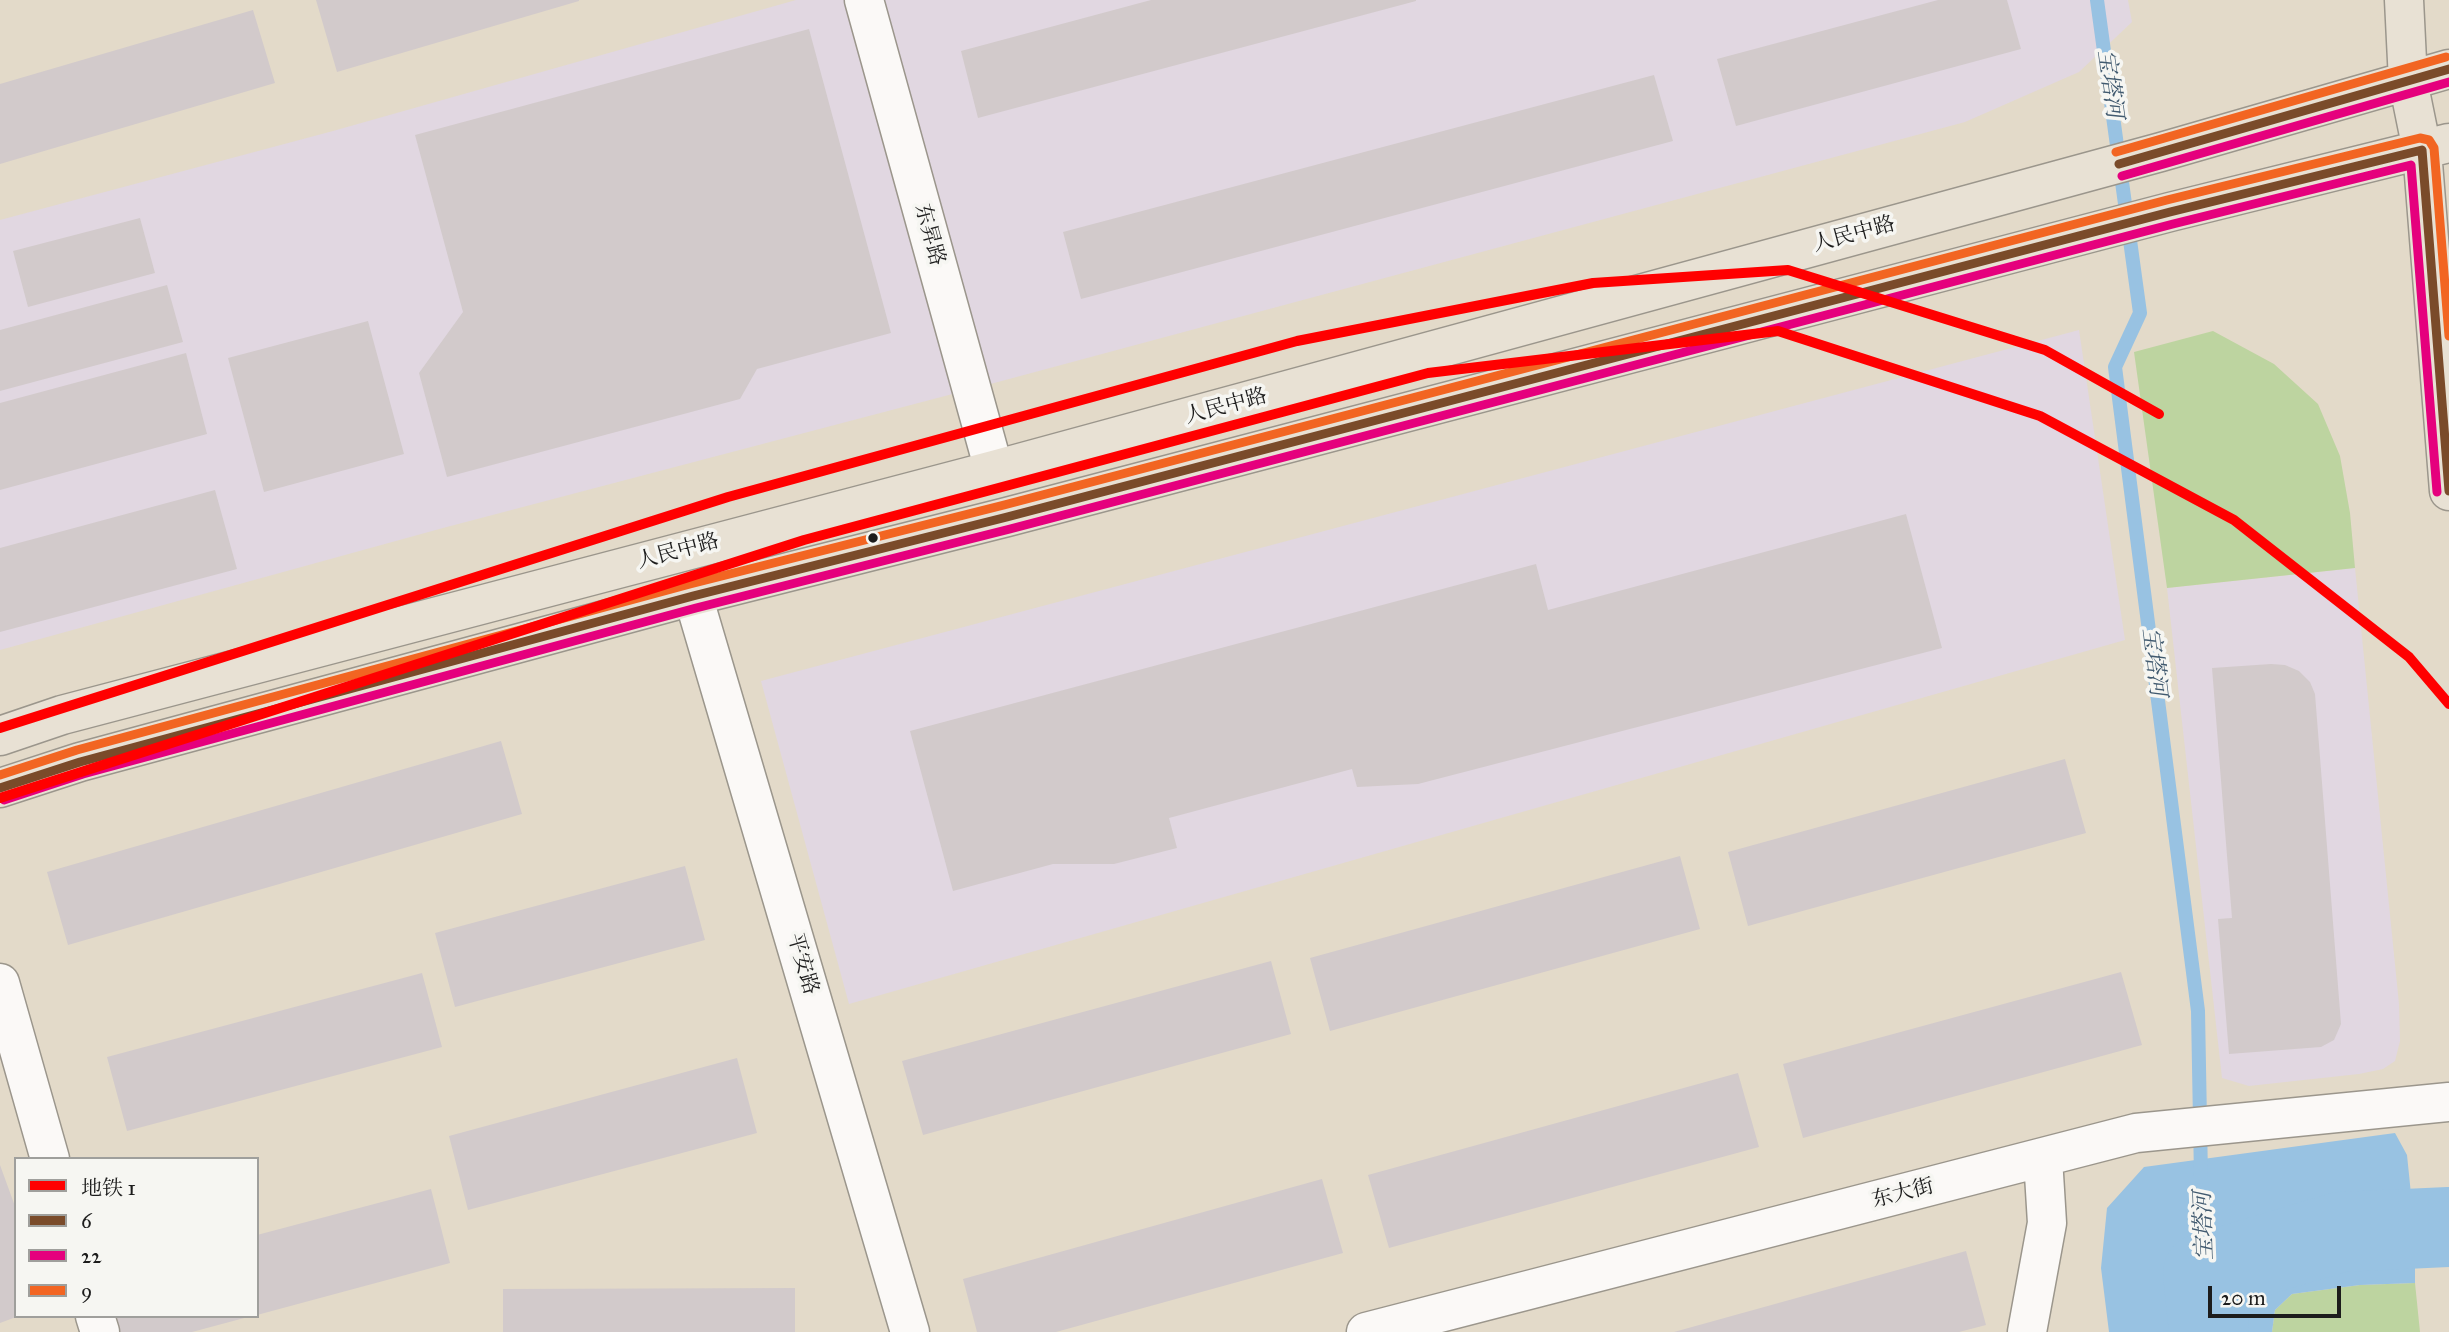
<!DOCTYPE html>
<html>
<head>
<meta charset="utf-8">
<style>
	body { margin:0 }
	#map { position:relative; width:2449px; height:1332px; overflow:hidden; background:#e3dac9; font-family:"IM FELL Great Primer","Noto Serif SC",serif }
	canvas { display:block }
	.legend { position:absolute; left:14px; top:1157px; width:245px; height:161px; box-sizing:border-box; background:#f6f6f2; border:2px solid #9f9f9c; margin:0; padding:9px 12px; list-style:none; font-size:21px; color:#1c1c1c }
	.legend li { display:flex; align-items:center; gap:14px; height:35px }
	.legend b { width:35px; border:2px solid #9f9f9c }
	.scale { position:absolute; left:2208px; top:1286px; width:133px; height:32px; box-sizing:border-box; border:4px solid #1c1c1c; border-top:0; padding-left:9px; font-size:21px; line-height:24px; white-space:nowrap; color:#1c1c1c; -webkit-text-stroke:5px #f6f6f2; paint-order:stroke }
</style>
</head>
<body>
<div id="map">
<canvas width="2449" height="1332"></canvas>
<ul class="legend">
<li><b style="height:9px;background:#f00"></b>地铁 1</li>
<li><b style="height:9px;background:#7a4b2a"></b>6</li>
<li><b style="height:9px;background:#e5007d"></b>22</li>
<li><b style="height:9px;background:#f26522"></b>9</li>
</ul>
<div class="scale">20 m</div>
</div>
<script>
const context = document.querySelector('canvas').getContext('2d');
context.lineJoin = 'round';
function fill(path, color) { context.fillStyle = color; context.fill(path, 'evenodd'); }
function stroke(path, color, width, dash) { context.strokeStyle = color; context.lineWidth = width; context.lineCap = dash ? 'butt' : 'round'; context.setLineDash(dash || []); context.stroke(path); }
function label(font, color, halo, rows, align = 'center') {
  context.font = font + ' "IM FELL Great Primer","Noto Serif SC",serif'; context.lineWidth = 7; context.setLineDash([]); context.textBaseline = 'middle'; context.strokeStyle = halo; context.fillStyle = color; for (const [text, x, y, turn = 0] of rows) {
    context.save(); context.translate(x, y); context.rotate((+turn || 0) * Math.PI / 180); context.textAlign = isNaN(turn) ? turn : align; if (halo) context.strokeText(text, 0, 0); context.fillText(text, 0, 0); context.restore();
  }
}
fill(new Path2D(`
	M796 0H2128L2132 22 2079 72 1965 122 983 386 443 528 0 650V220L333 131Z
	M2079 330 2125 640 849 1004 761 681Z
	M2355 568 2399 1004 2400 1041 2395 1061 2383 1069 2359 1074 2249 1086 2222 1078 2167 588Z`), '#e1d7e1');
fill(new Path2D(`
	M2213 331 2274 364 2318 404 2340 456 2350 513 2355 568 2167 588 2134 352Z
	M2415 1283 2420 1332H2272L2275 1310 2292 1294 2360 1285Z`), '#bdd4a0');
fill(new Path2D(`
	M2395 1133 2407 1155 2415 1233V1283L2360 1285 2292 1294 2275 1310 2272 1332H2109L2101 1268 2107 1208 2144 1167Z`), '#98c2e2');
stroke(new Path2D(`
	M2097 0 2140 313 2115 367 2198 1011 2201 1177`), '#98c2e2', 14);
stroke(new Path2D(`
	M2209 1332 2203 1273 2340 1232 2449 1227`), '#98c2e2', 80);
fill(new Path2D(`
	M316 0H579V1L337 72Z
	M1151 0H1416V1L978 118 961 51Z
	M1938 0H2007L2021 49 1736 126 1717 59Z
	M253 10 275 83 0 164V84Z
	M809 29 891 333 757 369 740 399 447 477 419 373 463 312 415 135Z
	M1654 75 1673 141 1081 299 1063 232Z
	M140 218 155 273 28 307 13 251Z
	M167 285 183 342 0 391V330Z
	M368 321 404 454 264 492 228 358Z
	M186 353 207 434 0 490V403Z
	M215 490 237 569 0 632V548Z
	M1906 514 1942 648 1418 784 1357 787 1352 769 1169 818 1177 848 1114 864H1053L953 891 910 731 1536 564 1548 610Z
	M2271 664 2285 665 2299 671 2310 682 2315 694 2341 1024 2334 1040 2321 1047 2229 1054 2218 919 2232 918 2212 668Z
	M501 741 522 814 68 945 47 872Z
	M2065 759 2086 833 1748 926 1728 852Z
	M1680 856 1700 929 1330 1031 1310 958Z
	M685 866 705 940 455 1007 435 933Z
	M1271 961 1291 1034 923 1135 902 1061Z
	M2121 972 2142 1045 1803 1138 1783 1064Z
	M422 973 442 1047 127 1131 107 1057Z
	M737 1058 757 1133 468 1210 449 1136Z
	M1738 1073 1759 1147 1389 1248 1368 1175Z
	M0 1165 16 1209V1317L0 1323Z
	M1322 1179 1343 1253 1056 1332H977L963 1279Z
	M431 1189 450 1263 257 1315V1235Z
	M1966 1251 1986 1325 1959 1332H1674Z
	M795 1288V1332H503V1289Z
	M114 1316H248V1317L192 1332H118Z`), '#d2cacb');
const minor = new Path2D(`
	M864 0 994 470
	M693 596 910 1332
	M0 983 50 1159
	M95 1316 100 1332
	M1366 1332 2136 1133 2449 1102
	M2027 1332 2047 1223 2043 1158`);
const major = new Path2D(`
	M2404 0 2408 81 2422 150 2449 491
	M0 736 62 715 994 470 2161 152 2449 69
	M0 788 80 762 693 596 1007 517 2170 212 2449 143`);
stroke(minor, '#9b968c', 41);
stroke(major, '#9b968c', 41);
stroke(minor, '#fbf9f7', 38);
stroke(major, '#e8e1d4', 38);
stroke(new Path2D(`
	M2119 164 2449 69
	M0 788 80 762 693 596 1007 517 2170 212 2422 150 2449 491`), '#7a4b2a', 9);
stroke(new Path2D(`
	M2122 176 2449 82
	M4 800 83 774 696 608 1010 529 2173 224 2411 165 2437 492`), '#e5007d', 9);
stroke(new Path2D(`
	M2116 152 2446 57
	M0 775 77 750 690 584 1004 505 2167 200 2420 138 2429 140 2434 148 2449 336`), '#f26522', 9);
stroke(new Path2D(`
	M0 728 728 497 1297 341 1593 283 1788 270 2045 350 2159 414
	M0 798 804 540 1428 373 1778 331 2040 416 2234 520 2409 657 2449 704`), '#f00', 10);
for (const [x, y, r, color] of [
	[873,538,6,"#1c1c1c"]
]) { const dot = new Path2D(); dot.arc(x, y, r, 0, 2 * Math.PI); context.fillStyle = color; context.fill(dot); stroke(dot, '#f6f6f2', 2.5); }
label('21px', '#1c1c1c', '#f6f6f2', [
	["东昇路",929,235,75],
	["人民中路",1854,235,-15],
	["人民中路",1226,407,-15],
	["人民中路",678,552,-15],
	["平安路",802,964,74],
	["东大街",1903,1194,-14]
]);
label('italic 23px', '#415a6f', '#f6f6f2', [
	["宝塔河",2109,84,82],
	["宝塔河",2153,662,83],
	["宝塔河",2205,1226,-92]
]);
</script>
</body>
</html>
